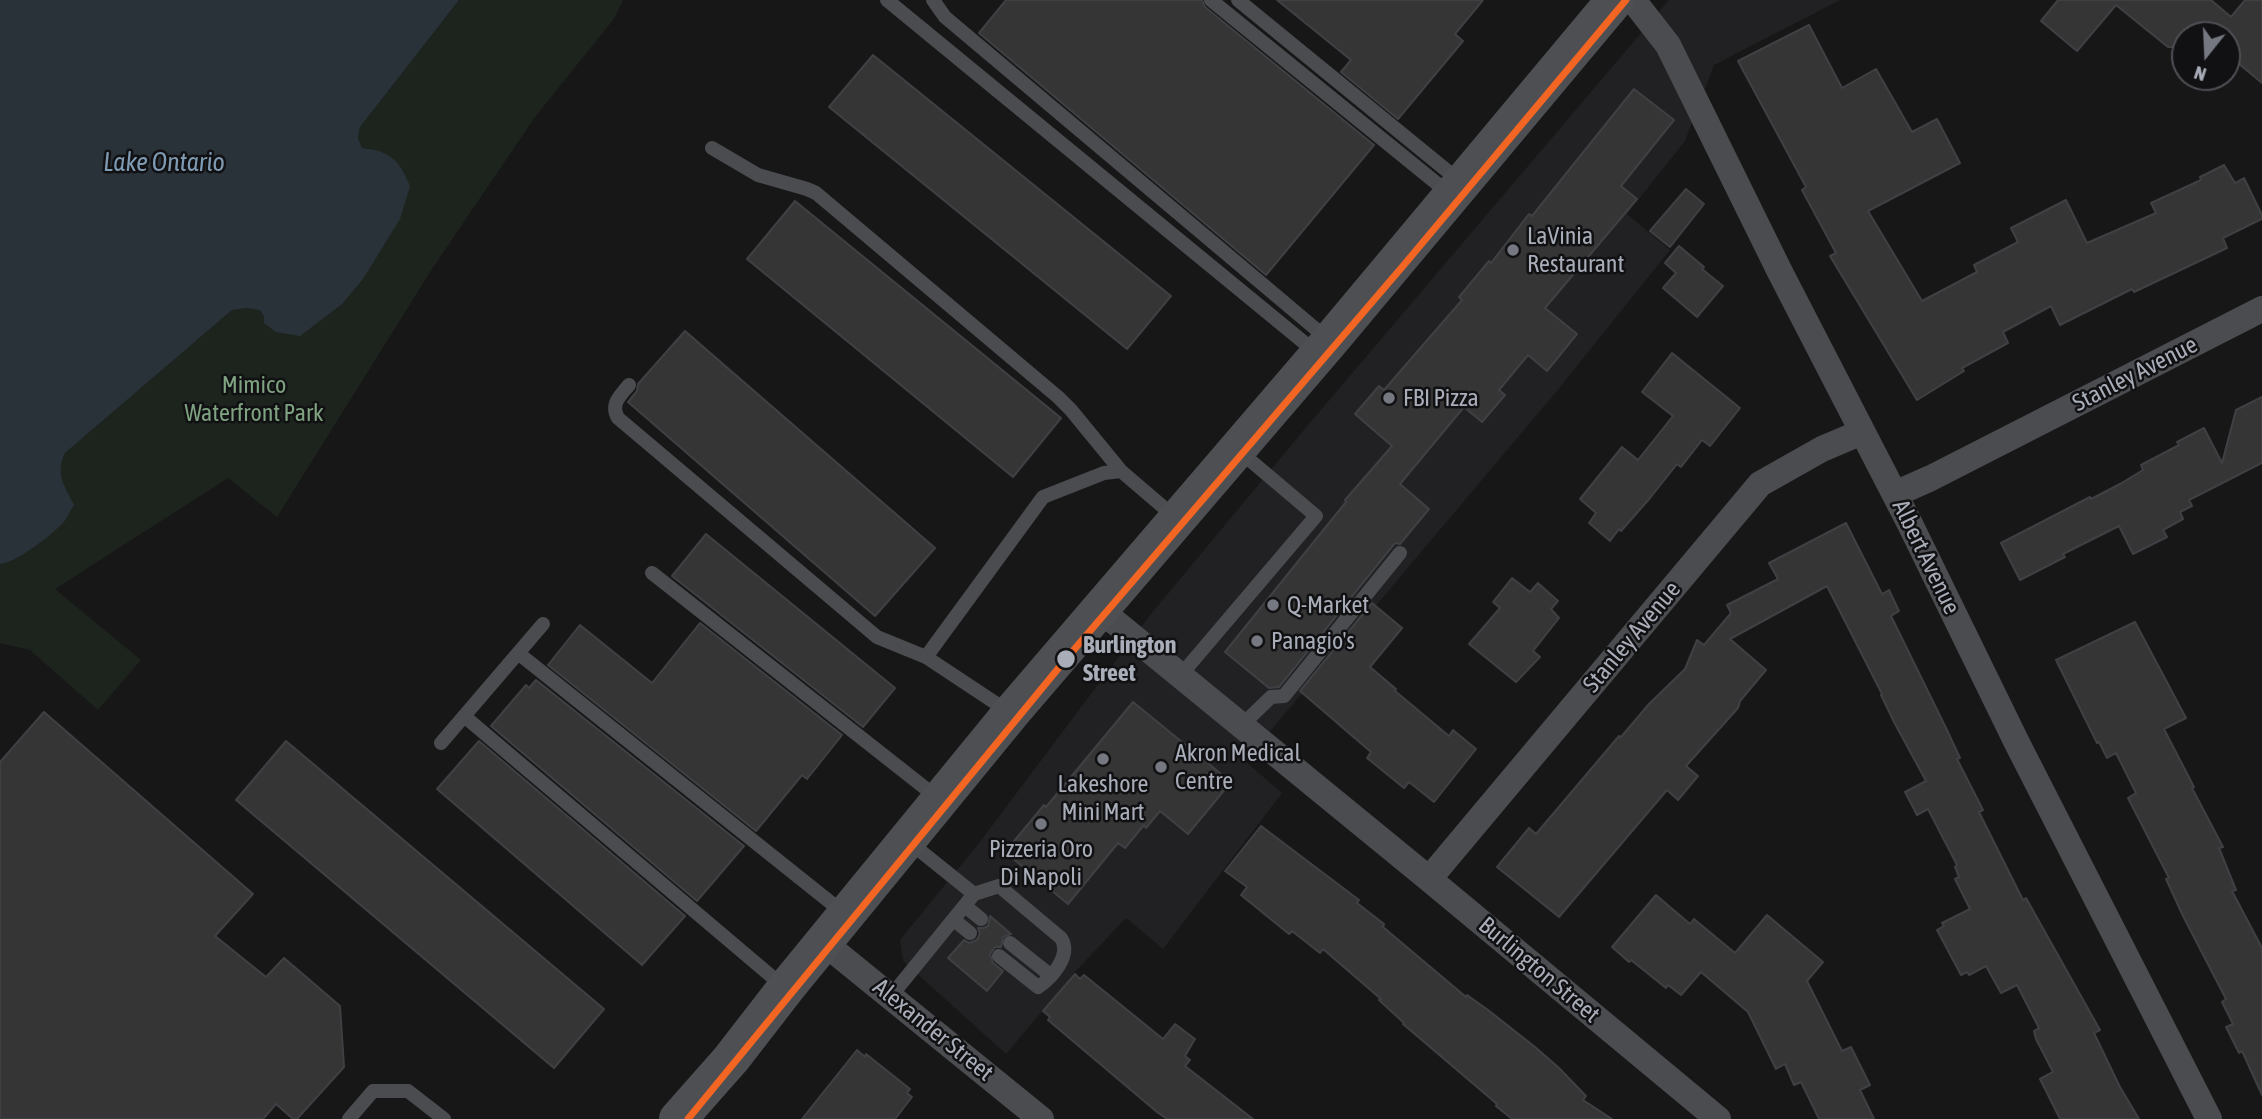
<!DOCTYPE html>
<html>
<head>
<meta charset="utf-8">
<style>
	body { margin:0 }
	#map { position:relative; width:2262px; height:1119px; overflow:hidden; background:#171717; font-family:"Asap Condensed",sans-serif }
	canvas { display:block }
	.north { position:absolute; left:2171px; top:21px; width:70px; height:70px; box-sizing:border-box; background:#111113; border:2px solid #4d4f55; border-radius:50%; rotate:198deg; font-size:19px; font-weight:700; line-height:28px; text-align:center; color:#a8adb8 }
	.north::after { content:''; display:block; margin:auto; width:24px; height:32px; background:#757880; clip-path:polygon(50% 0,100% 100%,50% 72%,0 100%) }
</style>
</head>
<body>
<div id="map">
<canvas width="2262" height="1119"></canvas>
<div class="north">N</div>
</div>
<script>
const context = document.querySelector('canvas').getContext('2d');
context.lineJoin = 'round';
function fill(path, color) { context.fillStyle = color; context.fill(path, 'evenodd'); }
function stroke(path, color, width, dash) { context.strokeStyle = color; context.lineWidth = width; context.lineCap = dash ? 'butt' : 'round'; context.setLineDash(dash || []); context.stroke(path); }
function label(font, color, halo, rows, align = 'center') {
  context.font = font + ' "Asap Condensed",sans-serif'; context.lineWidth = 5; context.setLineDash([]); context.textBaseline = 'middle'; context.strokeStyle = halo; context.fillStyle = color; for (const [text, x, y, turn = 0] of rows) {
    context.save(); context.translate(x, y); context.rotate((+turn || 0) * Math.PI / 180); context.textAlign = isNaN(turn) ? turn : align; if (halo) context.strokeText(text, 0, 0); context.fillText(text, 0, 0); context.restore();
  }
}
fill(new Path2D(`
	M1669 0H1840L1714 65 1685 141 1627 214 1670 250 1556 392 1245 761 1282 793 1163 949 1126 918 1074 973 1006 1054 903 961 900 940 979 843 1151 614 1303 431Z`), '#212123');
fill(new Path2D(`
	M459 0H623L613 20 535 117 432 269 277 517 228 478 55 589 141 660 98 710 30 650 0 643V495L59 467 65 453 232 310 247 308 368 149 362 148 358 138 360 127Z`), '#1d241e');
fill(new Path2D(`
	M0 0H459L360 127 358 138 362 148C391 151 399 160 410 186L400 219 363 279 342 304 300 336 276 332 264 323V316L260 310 247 308 232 310 65 453C55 474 64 485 74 505 70 511 67 519 62 524 49 537 17 562 0 564Z`), '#2a3239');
const building = new Path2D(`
	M1006 0H1202L1205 7 1374 145 1266 275 979 33Z
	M1277 0H1483L1455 34 1463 41 1398 119 1341 72 1351 60Z
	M2058 0H2211L2231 17 2245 0H2262V83L2227 54V35H2185L2177 47H2168L2116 5 2077 51 2041 21Z
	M1809 25 1842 88 1876 69 1912 132 1937 119 1960 163 1868 211 1922 301 1977 272 1974 265 2018 242 2011 228 2066 200 2087 243 2156 213 2151 203 2201 180 2200 177 2224 165 2235 183 2244 178 2262 215V219L2223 238 2227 248 2134 292 2132 289 2060 325 2051 306 2003 332 2008 343 1962 368 1964 371 1917 400 1830 256 1836 253 1802 190 1806 187 1738 61Z
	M873 55 1171 296 1127 349 829 107Z
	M1634 89 1674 120 1621 186 1637 199 1545 308 1577 334 1547 371 1528 355 1499 390 1505 395 1482 422 1464 407 1400 484 1429 509 1400 544 1395 543 1279 687 1269 688 1225 652 1346 502 1345 500 1392 446 1355 414 1379 386 1384 390 1462 300 1459 297 1489 261 1491 263 1529 214 1532 216Z
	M1686 189 1704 204 1670 247 1650 231Z
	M795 201 1061 418 1013 477 747 259Z
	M1679 246 1704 267 1702 269 1723 286 1697 317 1663 288 1676 273 1665 263Z
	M685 331 935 548 875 616 628 402 637 391 638 384Z
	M1672 353 1740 408 1710 446 1702 440 1681 467 1677 464 1650 498 1621 531 1619 529 1610 541 1589 523 1596 513 1580 499 1622 447 1638 460 1673 416 1642 392Z
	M2262 397V463L2189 500 2192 506 2180 512 2183 519 2163 530 2167 537 2133 554 2119 526 2063 554 2065 557 2020 580 2001 543 2090 497 2091 499 2120 484 2143 470 2141 465 2179 445 2177 442 2204 428 2222 463 2236 410Z
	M1846 523 1882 594 1889 590 1899 611 1891 616 1947 730 1960 758 1957 759 1983 810 1979 812 2023 900 2026 898 2100 1030 2094 1033 2120 1087 2139 1119H2060L2040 1079 2053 1072 2036 1039 2034 1031 2039 1028 2017 985 2001 993 1986 966 1969 975 1967 972 1961 975 1937 930 1944 926 1942 923 1970 909 1955 879 1959 877 1955 867 1957 865 1928 809 1917 815 1905 792 1926 781 1894 722 1881 695 1882 694 1827 586 1730 639 1766 670 1740 701 1738 708 1686 766 1698 776 1678 800 1667 790 1559 917 1497 867 1529 828 1536 834 1619 736 1621 737 1649 704 1685 669 1697 640 1704 645 1731 613 1727 605 1778 579 1769 563Z
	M706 534 895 688 863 727 672 576Z
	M1512 578 1530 592 1538 583 1558 601 1551 609 1559 618 1533 651 1540 657 1516 682 1469 644 1500 608 1493 602Z
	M1372 603 1402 628 1370 667 1396 689 1395 691 1449 736 1453 730 1476 749 1434 802 1409 782 1404 788 1367 758 1371 752 1300 691Z
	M2135 622 2186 718 2164 729 2194 787 2192 788 2223 847 2219 848 2236 890 2232 891 2262 948V1095L2242 1051 2239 1053 2226 1027 2233 1024 2222 1002 2226 999 2183 916 2166 879 2169 878 2128 798 2136 793 2116 753 2107 758 2099 742 2097 743 2056 660Z
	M700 623 842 735 807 779 802 775 756 831 548 665 580 625 652 683Z
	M536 680 744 846 697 901 491 726 526 685 529 688Z
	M1133 702 1231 782 1188 834 1160 811 1146 828 1144 825 1125 848 1118 843 1068 904 1005 852 1044 805 1046 807Z
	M44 712 253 894 215 936 266 977 284 958 340 1006 344 1067 297 1119H293L276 1104 263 1119H0V762Z
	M286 741 604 1009 554 1068 236 800Z
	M479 741 685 916 642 965 437 789Z
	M1261 826 1359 900 1357 903 1384 924 1383 927 1466 997 1467 995 1488 1010 1535 1047 1559 1068 1586 1096 1583 1100 1612 1119H1512L1496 1106 1497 1104 1403 1024 1404 1023 1379 1000 1381 999 1323 949 1320 953 1292 931 1289 934 1241 895 1247 887 1225 871Z
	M1656 895 1690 924 1694 919 1735 953 1767 915 1823 962 1807 981 1842 1051 1851 1047 1870 1085 1860 1090 1874 1119H1819L1801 1082 1794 1085 1785 1064 1776 1069 1748 1012 1701 972 1681 995 1668 985 1666 988 1631 960 1629 962 1612 947Z
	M990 916 1011 934 1003 937 1001 947H995L990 954 993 963 1003 971 987 991 948 958 964 940 969 943 977 940 980 934 978 928H984L988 926Z
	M1075 974 1080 979 1084 975 1163 1039 1175 1024 1195 1039 1185 1056 1190 1060 1185 1066 1253 1119H1167L1157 1112 1048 1020 1050 1017 1043 1011Z
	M857 1050 865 1057 866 1054 910 1089 907 1093 912 1097 895 1119H802Z`);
fill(building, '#353536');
stroke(building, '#3f4043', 2);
stroke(new Path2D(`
	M887 0 1318 354
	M933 0 945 17 1330 341
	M1211 0 1451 195
	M1238 0 1462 183
	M712 148 758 175 807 189 816 193 1058 397 1071 410 1121 471
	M629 385C620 396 610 404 618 418L877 637 926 657 1009 712
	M652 573 939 799
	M518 653 845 914
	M926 657 1043 497 1104 473 1121 471 1176 518
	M1180 676 1316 516 1238 450
	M464 716 784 987
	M1241 726 1271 697 1284 696 1400 553
	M441 743 543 624
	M908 841 974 894 999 886 1061 938C1072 955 1052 978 1038 987L999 956
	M965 906 981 919
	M954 920 970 933
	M1010 943 1050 975
	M891 996 974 894
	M349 1119 373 1091H408L444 1119`), '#4b4c50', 14);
stroke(new Path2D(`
	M1633 0 1668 45 1780 272 1910 524 2017 743 2209 1119
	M1895 494 1931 478 2262 309
	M1099 609 1429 879 1718 1119
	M1429 879 1760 484 1822 449 1862 432
	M823 942 1041 1119`), '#4b4c50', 26);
stroke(new Path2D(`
	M678 1119 731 1059 786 988 1011 713 1330 341 1615 0`), '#4d4f52', 38);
stroke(new Path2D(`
	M688 1119 1066 659 1403 266 1626 0`), '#f26522', 7);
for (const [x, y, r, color] of [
	[1513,250,7,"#757880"],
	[1389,398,7,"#757880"],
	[1273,605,7,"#757880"],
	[1257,641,7,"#757880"],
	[1066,659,10,"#a8adb8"],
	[1103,759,7,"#757880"],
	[1161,767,7,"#757880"],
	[1041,824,7,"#757880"]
]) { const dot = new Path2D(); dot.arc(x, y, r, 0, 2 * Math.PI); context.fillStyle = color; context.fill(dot); stroke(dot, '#111113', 2.5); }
label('24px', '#a8adb8', '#111113', [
	["LaVinia",1527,236],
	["Restaurant",1527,264],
	["FBI Pizza",1403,398],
	["Q-Market",1287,605],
	["Panagio's",1271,641],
	["Akron Medical",1175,753],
	["Centre",1175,781],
	["Lakeshore",1103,784,"center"],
	["Mini Mart",1103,812,"center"],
	["Pizzeria Oro",1041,849,"center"],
	["Di Napoli",1041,877,"center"]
], 'left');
label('24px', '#a8adb8', '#111113', [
	["Stanley Avenue",2135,374,-27],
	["Albert Avenue",1926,557,64],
	["Stanley Avenue",1632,637,-50],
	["Burlington Street",1539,970,40],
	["Alexander Street",933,1030,39]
]);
label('24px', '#7fa381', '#111113', [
	["Mimico",254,385],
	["Waterfront Park",254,413]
]);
label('bold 24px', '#a8adb8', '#111113', [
	["Burlington",1083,645],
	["Street",1083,673]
], 'left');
label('italic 26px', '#7f9bb3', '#111113', [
	["Lake Ontario",164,163]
]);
</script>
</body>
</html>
